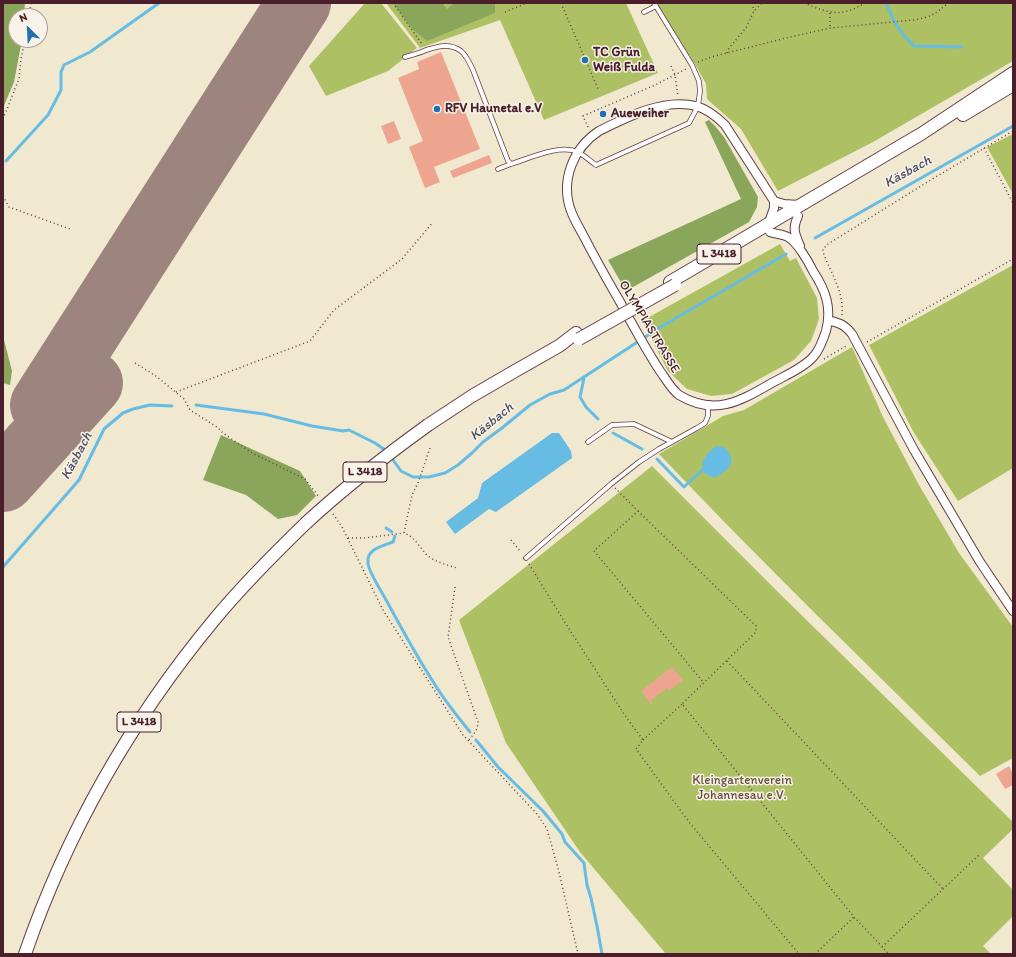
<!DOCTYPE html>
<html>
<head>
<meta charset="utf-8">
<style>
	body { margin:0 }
	#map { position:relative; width:1016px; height:957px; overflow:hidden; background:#f1e8d0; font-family:Itim,sans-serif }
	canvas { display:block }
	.frame { position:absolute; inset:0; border:4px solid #4a1f2b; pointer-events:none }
	.north { position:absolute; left:8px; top:8px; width:40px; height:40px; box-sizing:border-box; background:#f7f3e8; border:1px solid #b29e9c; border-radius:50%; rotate:336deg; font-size:11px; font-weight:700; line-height:16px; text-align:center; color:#4a1f2b }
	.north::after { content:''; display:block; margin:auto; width:14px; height:18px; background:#1f6fb2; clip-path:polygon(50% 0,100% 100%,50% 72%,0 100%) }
</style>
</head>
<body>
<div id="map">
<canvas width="1016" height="957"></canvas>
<div class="frame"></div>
<div class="north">N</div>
</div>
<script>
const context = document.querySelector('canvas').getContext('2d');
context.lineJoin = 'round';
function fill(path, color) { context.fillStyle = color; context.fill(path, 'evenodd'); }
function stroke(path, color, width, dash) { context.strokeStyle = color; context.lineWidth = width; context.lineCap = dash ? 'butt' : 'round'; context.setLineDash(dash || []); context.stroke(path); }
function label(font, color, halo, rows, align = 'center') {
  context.font = font + ' Itim,sans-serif'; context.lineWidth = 3; context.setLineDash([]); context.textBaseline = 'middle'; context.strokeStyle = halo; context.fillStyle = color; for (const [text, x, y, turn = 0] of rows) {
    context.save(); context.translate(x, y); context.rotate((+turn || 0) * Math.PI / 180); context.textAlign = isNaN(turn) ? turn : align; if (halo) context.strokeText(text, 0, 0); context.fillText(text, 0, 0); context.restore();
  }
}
fill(new Path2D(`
	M365 3H381L417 48 388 71 326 96 309 66Z
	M386 3H626L658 73 544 120 500 20 420 48Z
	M656 3H1013V61L873 142 778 191 741 129 707 99 706 84 695 64Z
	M1013 134V194L987 147Z
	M780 244 790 261 796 258 817 298 819 319 811 341 794 360 732 394 711 396 687 389 668 371 642 321Z
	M1013 265V468L958 501 914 433 869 345Z
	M852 347 883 417 919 485 959 553 1013 627V758L980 776C872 669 763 564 659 454L723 416 744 410Z
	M652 466 784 598 1013 822V829L983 858 1013 890V916L983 946 991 954H666L580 852 506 743 459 620Z`), '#aec064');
fill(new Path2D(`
	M3 3H25L24 16H16V40H22L21 45 14 82 3 108Z
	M393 3H442L447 9 454 3H493L495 4V13L427 41 411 28Z
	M709 120 715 126 724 137 758 197 757 207 749 222 626 291 608 260 741 199 705 122Z
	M3 336 12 371 10 385 3 383Z
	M221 435 300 471 316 496 297 515 278 519 246 495 203 480Z`), '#8aa65a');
fill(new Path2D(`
	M552 433H559L571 451 572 458 496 512 489 509 455 534 446 522 478 498 482 483Z
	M716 446 724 447C739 462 729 470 714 478L704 473 702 463 708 453Z`), '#66bce3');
stroke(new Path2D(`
	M886 3 894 21 902 33 914 46 962 47
	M6 161 48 115 61 90V72L64 65 90 52 159 3
	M815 238 1013 126
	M584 378 580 397 586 407 598 419
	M196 405 264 414 312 426 343 431 349 430 375 443 385 450 387 452
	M613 433 642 449
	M391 457 401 471 413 477H429L445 473 458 465 472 453 483 442 502 428 530 405 550 394 564 390 659 328 786 254
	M657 459 684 487 703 469
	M386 528 392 532
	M395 536 393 542C383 546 366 549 368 563 368 570 381 591 385 598 401 627 416 656 434 683 444 700 457 716 470 732
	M3 567 79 480 104 429 123 413 133 409 150 405 172 406
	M476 740 498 767 543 811 562 834 565 842 584 863 587 885 591 898 597 926 602 954`), '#66bce3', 3);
stroke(new Path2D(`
	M42 405 299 3
	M3 480 91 383`), '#9e847e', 64);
fill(new Path2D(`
	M441 52 480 149 434 167 440 182 425 188 409 147 423 141 398 78 419 69 417 62Z
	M394 121 401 139 388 144 381 126Z
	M489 155 492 163 453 178 450 171Z
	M672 667 683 680 669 691 667 688 650 701 652 703 651 704 641 691Z
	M1009 766 1013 774V785L1005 789 996 774Z`), '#eea590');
const service = new Path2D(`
	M644 12 656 6
	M405 57C412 55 420 53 426 50 439 46 450 43 461 51 467 56 470 64 473 70L508 161 511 164C530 158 559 144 578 152 584 155 590 161 596 165L689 123 698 106 700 91 699 81 692 65 654 3
	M498 169 511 164
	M588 442 612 425 634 424 672 442
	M526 558 611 484 639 462 659 449 697 428 705 423 708 416V405`);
const minor = new Path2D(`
	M774 201 784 204 799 205
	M798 216C792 229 795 234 800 246
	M768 225 774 208V201L725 125C717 117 707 109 696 106 664 98 627 117 599 131 573 148 560 181 571 211 574 219 578 226 582 233 594 256 606 278 619 300 632 324 645 348 660 371 666 379 671 389 679 395 714 416 739 402 770 384 784 376 804 368 814 356 820 349 823 340 826 331 832 308 826 291 813 271 808 261 797 242 788 237 783 234 775 234 770 232
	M828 320C841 324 844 324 852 334L914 450 980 562 1013 611`);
const primary = new Path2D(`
	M963 115 1013 85
	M670 282 921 134 1013 73
	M428 425 472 396 515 371 559 346 576 333
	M25 954C67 832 132 719 214 620 242 586 274 554 306 523`);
stroke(service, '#633d44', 5.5);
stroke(minor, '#633d44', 10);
stroke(primary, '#633d44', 14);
stroke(new Path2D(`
	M393 3 422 44
	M561 3 599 91
	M752 3 754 11
	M804 3C829 13 840 18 865 3
	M505 12 527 3
	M830 13V28
	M29 16 31 3
	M727 53 729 48 746 28 754 11 762 3
	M698 62 711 57 786 38 830 28 914 20C931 17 936 14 948 3
	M671 66 675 75 678 96
	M3 119 19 79 21 59 25 40
	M588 127 583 116 655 85 686 69
	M984 148 1013 203
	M3 196 9 207 70 229
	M842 315C844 291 831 274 823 252V249L828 244 929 181 1013 131
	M867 342 1013 259
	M824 359 848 345
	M135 363 156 376 184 399 190 410 217 427 223 433 252 453 305 479 319 497
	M176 392 310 341 334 310 402 259 433 222
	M430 448 418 483 412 495 404 533C415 537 419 547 427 555 435 562 447 565 457 568
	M615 488 638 511 594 551 704 683
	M638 511 756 626V632L682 704 854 917 889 954
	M333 514 342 527 383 610 463 735 537 814 547 829 559 872 578 954
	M348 538H364L404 533
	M511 540 521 552
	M529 564 564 621 624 714 643 740 636 749 689 822 799 954
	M455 587 448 637 478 722C478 730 473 735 468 741
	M727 661 943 889
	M643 740 682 704
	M882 947 980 854
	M815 954 854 917`), '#633d44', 1.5, [1, 3]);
stroke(service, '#fff', 4);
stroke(minor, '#fff', 8);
stroke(primary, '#fff', 12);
const primaryBridge = new Path2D(`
	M579 339 675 285
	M306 523C344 488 385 456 428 425`);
stroke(primaryBridge, '#633d44', 14, []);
stroke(primaryBridge, '#fff', 12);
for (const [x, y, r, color] of [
	[585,60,4,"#1f6fb2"],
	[437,109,4,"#1f6fb2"],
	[603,114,4,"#1f6fb2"]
]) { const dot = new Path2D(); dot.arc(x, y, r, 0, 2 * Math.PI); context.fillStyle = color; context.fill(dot); stroke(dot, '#f7f3e8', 1.5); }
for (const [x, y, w] of [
	[719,254,44],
	[365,472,44],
	[139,722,44]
]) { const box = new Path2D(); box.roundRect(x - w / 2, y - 10, w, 20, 3); context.fillStyle = '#f7f3e8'; context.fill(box); stroke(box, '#4a1f2b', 1); }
label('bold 12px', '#4a1f2b', null, [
	["L 3418",719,254],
	["L 3418",365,472],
	["L 3418",139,722]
]);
label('bold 13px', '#4a1f2b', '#f7f3e8', [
	["TC Grün",593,53],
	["Weiß Fulda",593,68],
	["RFV Haunetal e.V",445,109],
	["Aueweiher",611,114]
], 'left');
label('13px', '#4a1f2b', '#f7f3e8', [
	["OLYMPIASTRASSE",649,327,59]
]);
label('13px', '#684f3c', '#f7f3e8', [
	["Kleingartenverein",742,781],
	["Johannesau e.V.",742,796]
]);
label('italic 14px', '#524e62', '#f7f3e8', [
	["Käsbach",908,172,-29],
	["Käsbach",492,422,-39],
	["Käsbach",77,456,-62]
]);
</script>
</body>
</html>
